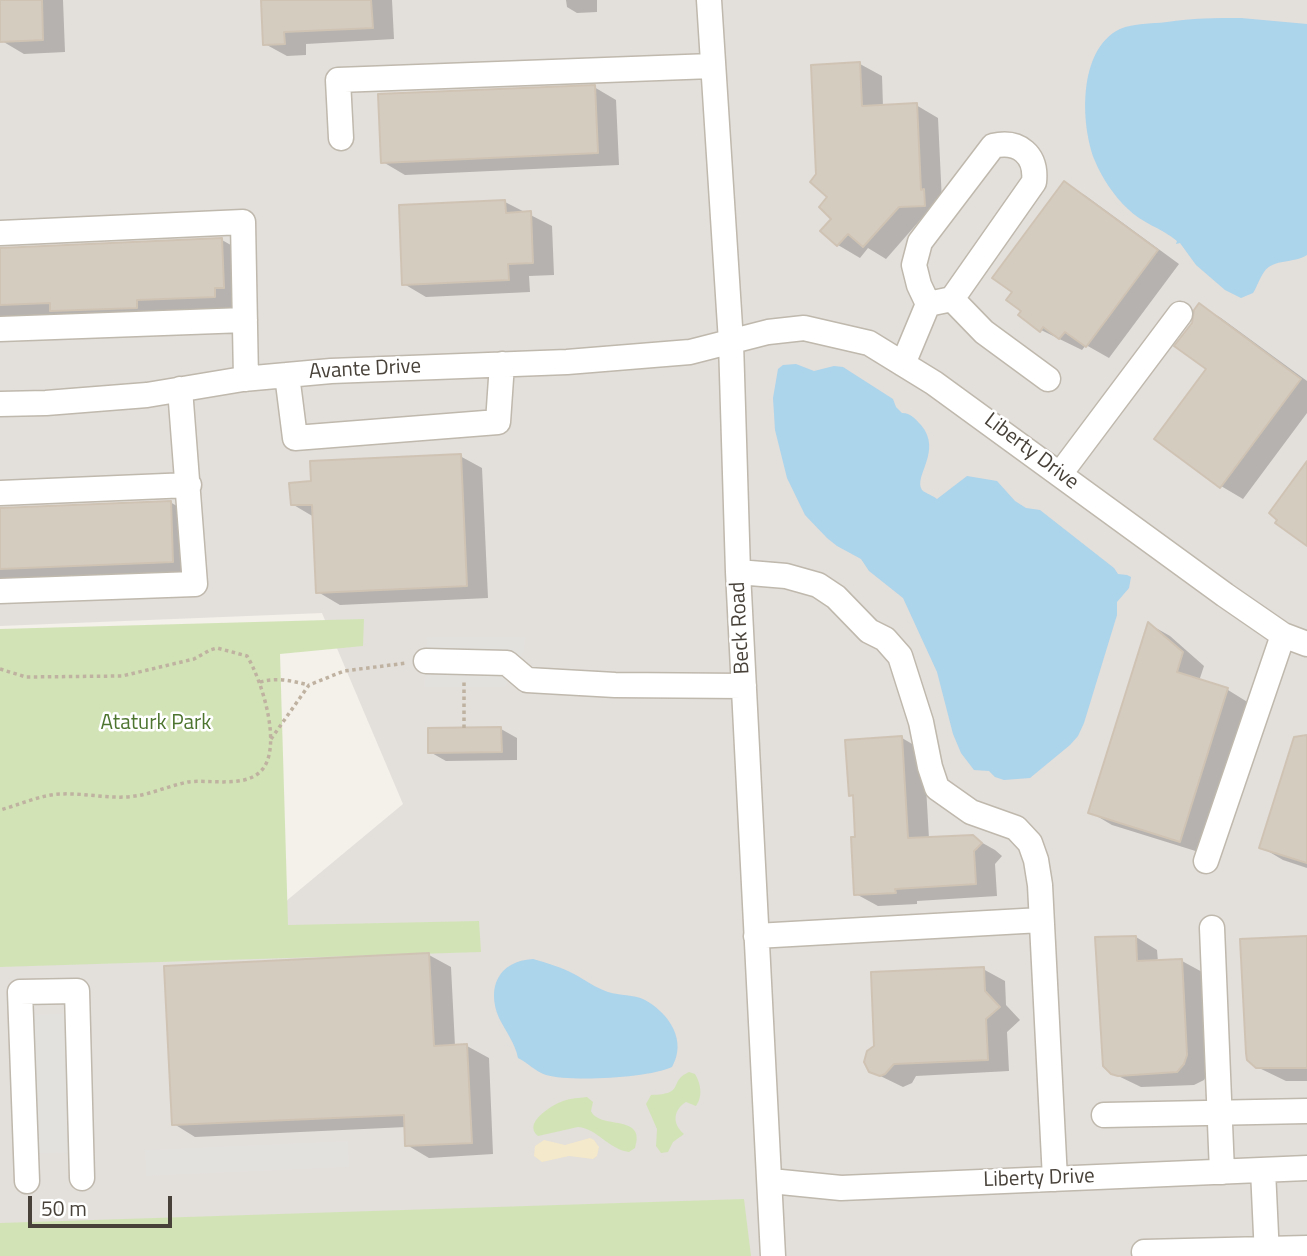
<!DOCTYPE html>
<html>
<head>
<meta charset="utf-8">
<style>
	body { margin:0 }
	#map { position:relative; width:1307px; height:1256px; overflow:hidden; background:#f4f0ea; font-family:"Titillium Web",sans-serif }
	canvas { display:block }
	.scale { position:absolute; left:28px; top:1196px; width:144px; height:32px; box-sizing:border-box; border:4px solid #474139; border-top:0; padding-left:9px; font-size:21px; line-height:24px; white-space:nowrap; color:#474139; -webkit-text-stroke:5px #fff; paint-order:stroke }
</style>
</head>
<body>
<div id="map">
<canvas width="1307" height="1256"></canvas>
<div class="scale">50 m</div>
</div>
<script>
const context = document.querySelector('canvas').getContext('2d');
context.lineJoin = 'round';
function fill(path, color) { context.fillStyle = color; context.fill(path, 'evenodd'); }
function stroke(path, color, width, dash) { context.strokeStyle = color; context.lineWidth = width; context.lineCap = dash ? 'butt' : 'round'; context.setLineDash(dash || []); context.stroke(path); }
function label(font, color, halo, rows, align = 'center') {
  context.font = font + ' "Titillium Web",sans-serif'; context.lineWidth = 5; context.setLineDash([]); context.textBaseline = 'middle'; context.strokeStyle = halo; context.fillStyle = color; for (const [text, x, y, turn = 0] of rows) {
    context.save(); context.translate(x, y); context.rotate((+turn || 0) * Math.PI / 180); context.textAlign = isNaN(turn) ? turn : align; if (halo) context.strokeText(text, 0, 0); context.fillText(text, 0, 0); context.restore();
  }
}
fill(new Path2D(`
	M0 0H1307V1256H0V964L220 956 403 804 322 613 0 626Z`), '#e3dfdb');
fill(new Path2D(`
	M364 619 363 646 280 654 288 925 479 921 481 952 0 967V629Z
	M689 1072 695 1074C701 1084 703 1096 696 1106L686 1102C673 1110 672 1124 684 1134L673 1142 668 1152 661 1153 656 1146 657 1129 646 1104 651 1095C687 1094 667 1082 689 1072Z
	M587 1097 593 1102 591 1111C599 1130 647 1113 635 1148L629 1152C608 1149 598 1129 578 1127L538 1136C522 1123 552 1105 563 1101 571 1098 579 1098 587 1097Z
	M744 1199 751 1256H0V1223Z`), '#d2e4b6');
fill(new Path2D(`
	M590 1138 594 1140 599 1147 597 1156 593 1159 569 1156 542 1162 534 1156 535 1146 544 1140 565 1145Z`), '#f4e9ca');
fill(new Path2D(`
	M427 637H525L524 651 505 687H424Z
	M78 1013 81 1152 25 1154 22 1015Z
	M348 1141 349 1167 146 1176 145 1150Z`), '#e3e1de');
fill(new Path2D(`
	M1241 18 1307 24V255C1293 264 1274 258 1264 272 1259 279 1257 287 1253 293L1241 298 1225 290 1196 265 1180 243 1176 244 1177 241C1162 228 1141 223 1128 209 1114 196 1102 178 1095 161 1080 124 1078 49 1120 29 1134 23 1151 24 1167 22 1192 18 1216 18 1241 18Z
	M796 364 814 371 834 366 843 367 893 399 896 407 902 413C911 413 915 419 921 425 943 451 913 476 922 490 925 493 934 496 937 499L967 476 997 481 1015 501 1026 508 1040 510 1114 568 1118 574 1127 575 1131 577 1129 588 1117 602V615L1084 723 1078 736 1070 745 1030 778 1004 780 995 777 989 771 974 770 961 753 953 734 937 672 903 598 869 571 861 559 837 546 827 538 805 515 787 478 775 430 773 398 778 369 783 365Z
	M533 959C547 963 561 967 574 974 585 980 596 988 608 992 620 996 633 994 645 1000 670 1014 687 1041 672 1067 649 1078 570 1082 546 1075 536 1072 528 1063 518 1058 515 1043 506 1032 499 1018 486 987 499 961 533 959Z`), '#acd4eb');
fill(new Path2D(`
	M0 0H63L65 52 24 54 2 41Z
	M263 0H392L394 39 306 44V55L287 56 265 44Z
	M566 0H597V12L577 13 567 7Z
	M860 64 882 76 883 107 916 105 938 118 942 202 946 218 921 219 886 259 868 248 860 258 838 245 822 231 834 219 830 197 818 175Z
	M594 87 616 100 619 165 405 175 383 162Z
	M1065 183 1086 196 1179 264 1109 358 1086 345 1082 350 1041 330 1024 311 1014 292Z
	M505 202 552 226 554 275 529 276 530 292 426 297 404 284Z
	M222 240 243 252 236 308 0 318V248Z
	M1199 305 1221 318 1307 381V413L1243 499 1221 486 1156 438 1208 369 1194 324Z
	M460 456 482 468 488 598 340 605 318 592 314 517 292 504Z
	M170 502 192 515 194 574 0 582V510Z
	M1149 624 1170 636 1204 666 1199 681 1228 690 1249 703 1202 853 1112 825 1090 812Z
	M501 729 517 738V760L446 761 430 752Z
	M1307 737V868L1283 860 1261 847Z
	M902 738 924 751 929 839 972 837 995 850 1002 856 995 864 997 896 917 901V904L878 906 856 894 857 839 855 797 850 795Z
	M1136 937 1157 950 1158 962 1182 961 1204 973 1208 1073 1204 1080 1194 1085 1141 1087 1112 1073Z
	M1307 938V1081H1286L1257 1067Z
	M429 955 451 967 455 1046H467L489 1058 493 1154 429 1158 407 1145 406 1127 195 1137 174 1124Z
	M983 969 1005 981 1006 1005 1020 1020 1007 1032 1009 1071 916 1076 912 1083 903 1087 870 1071Z`), '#0003');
const building = new Path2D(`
	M0 0H42L43 40 0 42Z
	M261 0H371L373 28 284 32 285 44 263 45Z
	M860 62 862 106 917 103 921 190 924 189 925 206 899 207 863 247 848 234 837 246 820 231 831 219 819 207 827 197 810 182 816 174 811 65Z
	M595 85 598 153 381 163 378 94Z
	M1064 181 1158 250 1086 347 1065 332 1059 339 1043 327 1040 332 1018 315 1021 311 1006 300 1012 292 992 278Z
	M505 200 506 213 531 211 533 263 508 264 509 280 402 285 399 205Z
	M222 238 224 288H215V297L137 300V308L50 311V303L0 305V248Z
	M1199 303 1301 379 1220 488 1154 439 1206 369 1174 346 1192 323 1194 310Z
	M461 454 467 586 316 593 312 505H291L289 483 311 481 310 461Z
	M1307 461V546L1275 523 1277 520 1269 513Z
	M171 501 173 562 0 569V508Z
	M1148 622 1183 652 1177 672 1228 688 1180 842 1088 813Z
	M501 727 502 752 428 753V728Z
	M1307 735V863L1259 848 1294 737Z
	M902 736 908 838 973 835 982 843 974 851 976 884 895 889 896 893 854 895 851 837H855L853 795 849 796 845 740Z
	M1136 936 1137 961 1182 959 1187 1055 1184 1064 1177 1072 1118 1076 1111 1074 1103 1066 1095 937Z
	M1307 936V1068H1256L1247 1060 1246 1053 1240 939Z
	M429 953 434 1046 467 1044 472 1143 405 1146 404 1115 172 1125 164 966Z
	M984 967 985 991 1000 1007 986 1019 988 1060 894 1064 885 1074 880 1076 869 1072 864 1062 867 1051 874 1046 871 972Z`);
fill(building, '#d5ccc0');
stroke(building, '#cfc3b4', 2);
const minor = new Path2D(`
	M709 0 731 342 738 572 773 1256
	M341 138 338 80 712 66
	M0 233 243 222 246 379
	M952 299 984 332 1048 379
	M0 329 245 320
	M903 364 928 304 919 285 914 265 920 242 993 146C1019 140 1037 155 1034 182L952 299 928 304
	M287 375 295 438 498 422 502 364
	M0 404 46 403 147 395 243 379 331 371 567 362 690 352 768 332 804 328 869 343 934 383 1225 595 1283 635 1307 644
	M1060 474 1180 314
	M0 493 189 485
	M738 572 786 576 818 585 836 597 869 631 885 639 900 656 921 722 930 767 937 788 971 812 1016 828 1030 843 1036 860 1040 885 1055 1179
	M0 591 195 584 180 389
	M426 661 507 663 527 680 615 685 744 686
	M1206 861 1283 635
	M1212 928 1222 1172
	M756 936 1041 920
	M1104 1115 1307 1111
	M1263 1170 1267 1256
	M27 1181 20 992 77 991 82 1178
	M771 1181 841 1188 1307 1168
	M1144 1252 1307 1248`);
stroke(minor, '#bfb8ad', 27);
stroke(new Path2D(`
	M0 669 26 677 122 676 194 659 210 650 217 648 247 656C262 680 284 750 260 772 243 788 208 779 188 782 167 786 148 796 126 797 105 798 83 793 62 794 42 794 19 805 0 810
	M260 682C278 677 291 681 309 685
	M464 728V681
	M271 739 309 685 344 671 407 663`), '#bfb2a0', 3.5, [3.5, 3.5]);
stroke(minor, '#fff', 24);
label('21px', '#474139', '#fff', [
	["Avante Drive",365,370,-3],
	["Liberty Drive",1031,452,37],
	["Beck Road",741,628,-93],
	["Liberty Drive",1039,1179,-2]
]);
label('21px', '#4e7530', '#fff', [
	["Ataturk Park",156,724]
]);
</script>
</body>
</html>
